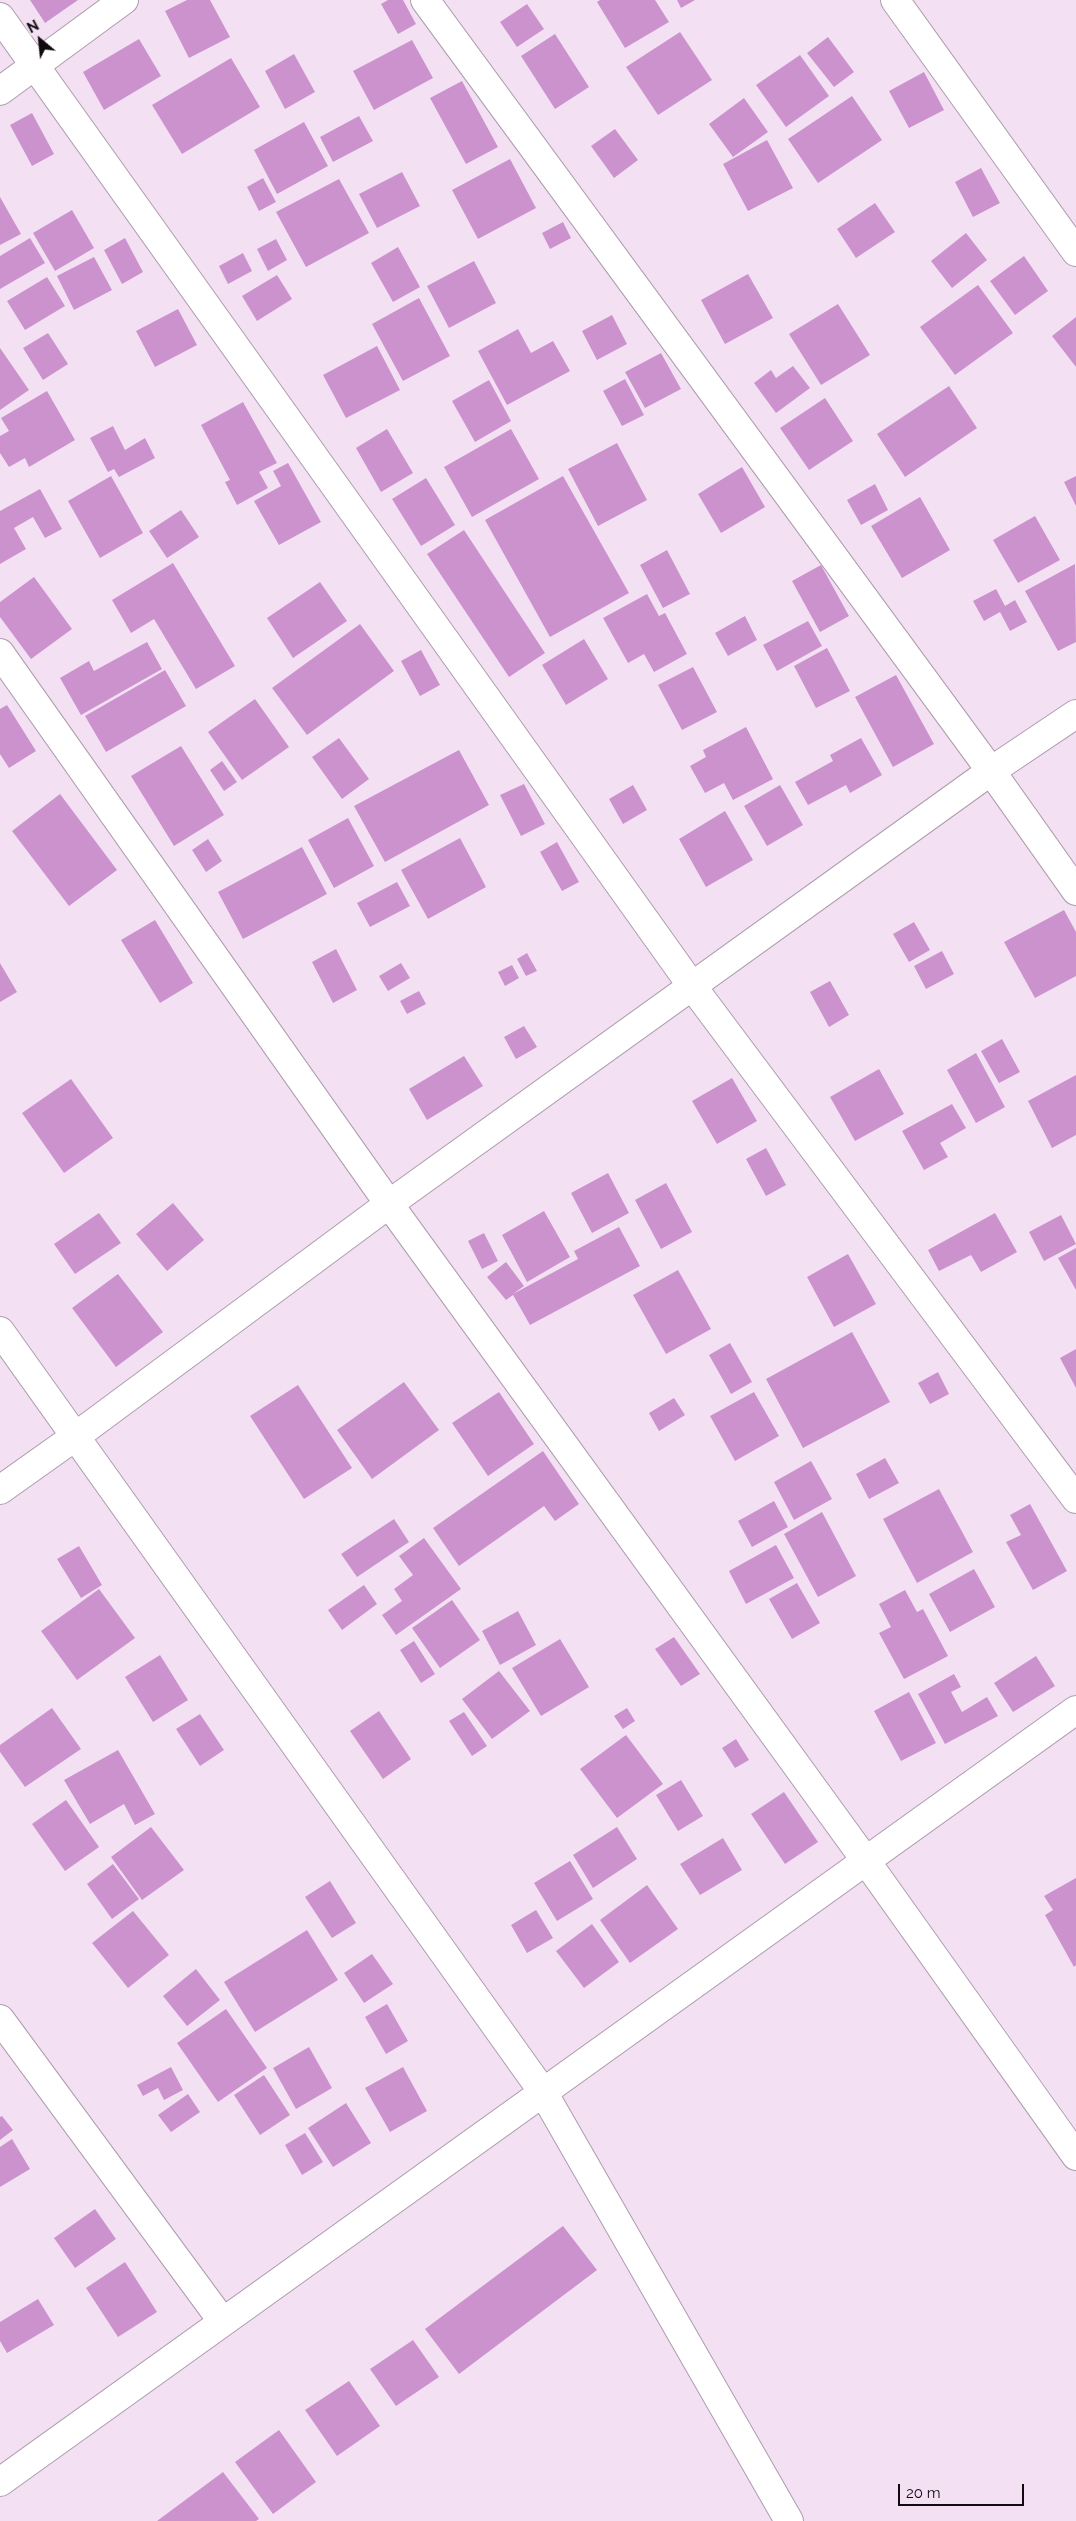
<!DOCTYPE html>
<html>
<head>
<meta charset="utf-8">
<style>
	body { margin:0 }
	#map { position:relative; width:1076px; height:2521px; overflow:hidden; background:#f3e1f3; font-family:Raleway,sans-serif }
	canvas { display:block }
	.north { position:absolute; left:15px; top:15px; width:50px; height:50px; -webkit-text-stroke:4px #f3e1f3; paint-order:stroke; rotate:332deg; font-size:14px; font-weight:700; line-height:20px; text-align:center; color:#110b11 }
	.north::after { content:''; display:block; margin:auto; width:18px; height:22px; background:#110b11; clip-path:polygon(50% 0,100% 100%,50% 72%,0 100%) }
	.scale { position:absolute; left:898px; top:2484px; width:126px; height:22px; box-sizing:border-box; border:2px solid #110b11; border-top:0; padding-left:6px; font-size:15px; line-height:18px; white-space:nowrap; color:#110b11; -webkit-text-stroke:4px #f3e1f3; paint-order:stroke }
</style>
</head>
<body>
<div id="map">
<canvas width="1076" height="2521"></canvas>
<div class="north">N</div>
<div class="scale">20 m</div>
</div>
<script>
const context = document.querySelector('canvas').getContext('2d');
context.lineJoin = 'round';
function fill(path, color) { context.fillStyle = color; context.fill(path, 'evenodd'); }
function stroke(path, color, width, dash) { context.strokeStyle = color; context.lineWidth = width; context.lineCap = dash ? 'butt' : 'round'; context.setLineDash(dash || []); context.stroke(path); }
fill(new Path2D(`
	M30 0H78L45 23Z
	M187 0H210L230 37 189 58 165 11Z
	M388 0H403L416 24 398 34 381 4Z
	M600 0H655L669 22 625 48 597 2Z
	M677 0H695L681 8Z
	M527 4 544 29 517 47 500 22Z
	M680 32 712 80 658 115 626 67Z
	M555 34 589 87 555 109 521 56Z
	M828 37 854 72 834 87 807 53Z
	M139 39 161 76 104 110 83 72Z
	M412 40 433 78 374 110 353 71Z
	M294 54 315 92 285 109 265 71Z
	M800 55 829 96 786 127 756 85Z
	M231 58 260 107 182 154 152 105Z
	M924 72 944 110 909 128 889 91Z
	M462 81 498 147 466 164 430 98Z
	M852 96 882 140 818 183 788 139Z
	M744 98 768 132 733 157 709 124Z
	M32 113 54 154 32 166 10 125Z
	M359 116 373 141 333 162 320 137Z
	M304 122 328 166 277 194 254 150Z
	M615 129 638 160 614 178 591 146Z
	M767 140 793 188 748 211 723 164Z
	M510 159 536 208 478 239 452 190Z
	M981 168 1000 203 973 217 955 182Z
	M402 172 420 206 377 228 359 194Z
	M263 178 276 202 259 211 247 187Z
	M339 179 369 233 306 267 276 212Z
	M0 197 21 234 0 245Z
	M875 203 895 232 856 258 837 229Z
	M72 210 94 248 55 271 33 233Z
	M563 222 571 238 550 249 542 233Z
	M966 233 987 260 952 288 931 261Z
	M30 238 45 263 0 289V256Z
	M125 238 143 272 122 284 104 250Z
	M276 239 287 260 268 271 257 249Z
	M398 247 420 287 393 302 371 263Z
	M243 253 252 271 228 284 219 266Z
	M1024 256 1048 291 1015 315 990 281Z
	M94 257 112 290 74 310 57 276Z
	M474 261 496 303 449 328 427 286Z
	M748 274 773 318 725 344 701 300Z
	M277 275 292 299 257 321 242 296Z
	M47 277 65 306 25 330 7 301Z
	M978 285 1013 333 955 375 920 327Z
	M419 298 450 356 403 381 372 324Z
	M838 304 870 355 821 385 789 334Z
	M178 309 197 345 155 367 136 331Z
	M612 315 627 344 597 360 582 331Z
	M1076 317V367L1052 336Z
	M518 329 531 353 553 341 570 371 507 405 478 351Z
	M48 333 68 364 43 380 23 348Z
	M377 346 400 390 346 418 323 375Z
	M0 348 29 390 0 410Z
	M661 353 681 389 645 408 625 372Z
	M793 366 810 388 776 413 754 383 771 370 776 378Z
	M625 379 644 415 622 426 603 391Z
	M489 380 511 421 475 442 452 401Z
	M949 386 977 428 905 477 877 434Z
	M47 391 75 440 29 467 25 458 9 467 0 453V436L9 431 1 418Z
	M825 398 853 441 809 470 780 428Z
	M243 402 277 463 259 472 268 488 237 505 225 482 230 480 201 425Z
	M113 426 125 450 145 438 155 458 119 477 114 469 108 472 90 438Z
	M387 429 413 473 381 492 356 448Z
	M511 429 539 479 472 517 444 467Z
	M617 443 647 500 598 526 568 469Z
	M288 463 321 522 279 545 254 501 281 486 273 471Z
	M742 467 765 507 721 533 698 494Z
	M111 476 143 533 100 558 68 501Z
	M563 476 629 593 550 637 485 520Z
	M1076 476V506L1064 482Z
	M426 478 455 525 421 546 392 499Z
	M875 484 888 510 861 525 847 500Z
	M40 489 62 529 45 538 33 517 14 528 26 549 0 564V511Z
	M920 497 950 550 902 578 871 526Z
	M181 510 199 537 167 558 149 531Z
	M1035 516 1060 560 1018 583 993 540Z
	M464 530 545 653 509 677 427 554Z
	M667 550 690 594 663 608 640 565Z
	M173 563 235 666 196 689 154 619 131 633 112 600Z
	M1075 564 1076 642 1058 651 1025 591Z
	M821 565 849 616 820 632 792 581Z
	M34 577 72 629 31 659 0 617V602Z
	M320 582 347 621 293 658 267 618Z
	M996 589 1005 606 1015 600 1027 622 1010 631 1000 612 984 621 973 601Z
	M647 594 659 616 665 613 687 654 654 672 644 654 628 663 603 618Z
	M745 616 757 640 728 656 715 633Z
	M808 621 822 646 777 671 763 645Z
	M360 624 394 671 307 735 272 688Z
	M584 639 608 679 566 705 542 665Z
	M147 642 162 669 81 715 60 678 89 661 94 671Z
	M827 648 850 691 816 708 794 666Z
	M421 650 440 685 420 696 401 661Z
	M693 667 717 712 682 730 658 685Z
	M165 670 186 706 106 752 85 716Z
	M896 675 934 744 893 767 855 697Z
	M255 699 289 747 242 780 208 732Z
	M7 705 36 751 9 768 0 754V709Z
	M746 727 773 779 733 800 724 783 705 793 690 766 706 757 703 750Z
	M339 738 369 779 342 799 312 757Z
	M861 738 882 775 850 793 846 785 808 805 795 782 833 761 830 755Z
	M181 746 224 815 174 846 131 776Z
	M459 750 489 805 385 862 354 806Z
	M222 761 237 782 224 791 210 770Z
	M524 784 545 824 521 836 500 795Z
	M633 785 647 810 623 824 609 799Z
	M780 785 803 825 767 846 744 806Z
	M60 794 117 870 69 906 12 831Z
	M725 811 753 860 706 887 679 839Z
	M348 818 374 866 334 888 308 840Z
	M460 838 486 887 428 919 401 870Z
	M208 839 222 861 206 872 192 850Z
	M557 842 579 882 562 891 540 852Z
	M302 847 327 894 243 939 218 892Z
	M397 882 410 906 370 927 357 903Z
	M1064 910 1076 932V976L1035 998 1004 942Z
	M155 920 193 983 160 1003 121 940Z
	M914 922 930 950 909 962 893 934Z
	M336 949 357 990 333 1003 312 962Z
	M942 951 954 974 926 989 914 966Z
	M527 953 537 971 526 976 517 959Z
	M0 963 17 992 0 1002Z
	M401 963 410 978 388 991 379 976Z
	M512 965 519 978 505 986 498 972Z
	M830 981 849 1015 829 1027 810 992Z
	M419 991 426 1004 407 1014 400 1001Z
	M524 1026 537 1047 516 1059 504 1037Z
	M1002 1039 1020 1072 999 1083 981 1051Z
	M976 1053 1005 1107 976 1123 947 1070Z
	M464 1056 483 1086 427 1120 409 1089Z
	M879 1069 904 1114 855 1141 830 1097Z
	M1076 1075V1135L1052 1148 1028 1101Z
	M732 1078 757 1121 717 1144 692 1101Z
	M71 1079 113 1138 64 1173 22 1113Z
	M952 1104 966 1128 940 1143 948 1157 924 1170 902 1131Z
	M766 1148 786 1185 766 1196 746 1159Z
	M608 1173 629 1213 592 1233 571 1193Z
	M666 1183 692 1232 661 1249 635 1200Z
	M173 1203 204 1240 167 1271 136 1234Z
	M544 1211 570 1257 527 1282 502 1235Z
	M99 1213 121 1243 75 1274 54 1244Z
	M995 1213 1017 1252 981 1272 971 1255 939 1271 928 1250Z
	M1061 1215 1076 1244 1044 1261 1029 1232Z
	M619 1227 640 1266 530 1325 513 1295 506 1300 487 1277 506 1262 524 1286 513 1294 578 1259 574 1251Z
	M484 1233 498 1261 482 1269 468 1241Z
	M1076 1248V1290L1058 1258Z
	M848 1254 876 1304 834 1327 807 1277Z
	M678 1270 711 1329 666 1354 633 1295Z
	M118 1274 163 1332 116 1367 72 1308Z
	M852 1332 890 1402 803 1448 766 1379Z
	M730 1343 752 1382 731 1394 709 1355Z
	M1076 1349V1388L1060 1358Z
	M938 1372 949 1394 930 1404 918 1383Z
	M404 1382 439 1430 372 1479 337 1430Z
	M298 1385 352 1468 304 1499 250 1416Z
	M499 1392 534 1444 488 1476 452 1423Z
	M754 1392 779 1436 735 1461 710 1416Z
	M674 1398 685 1415 659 1431 649 1413Z
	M543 1451 579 1504 555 1521 544 1506 459 1566 433 1528Z
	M885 1458 899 1483 869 1499 856 1474Z
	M811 1461 832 1499 794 1520 774 1482Z
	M939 1489 973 1552 917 1583 883 1519Z
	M774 1501 788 1527 752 1547 738 1521Z
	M1030 1504 1067 1571 1033 1590 1006 1542 1021 1535 1010 1515Z
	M822 1512 856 1576 818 1597 784 1534Z
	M394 1519 409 1542 357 1577 341 1554Z
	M424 1538 461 1589 396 1635 382 1615 402 1601 394 1589 413 1575 399 1556Z
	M776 1545 794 1578 746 1604 729 1571Z
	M79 1546 102 1585 81 1598 57 1559Z
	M974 1569 995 1607 950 1632 929 1594Z
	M797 1583 820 1623 792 1639 769 1599Z
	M364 1585 377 1604 342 1630 328 1610Z
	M99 1589 135 1638 77 1680 41 1631Z
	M905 1590 917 1612 923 1609 948 1656 904 1679 879 1633 891 1627 879 1604Z
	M452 1600 480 1640 440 1668 412 1628Z
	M518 1611 536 1645 500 1665 482 1631Z
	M674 1637 700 1674 681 1686 655 1649Z
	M560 1639 589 1687 541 1716 512 1668Z
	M414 1641 435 1674 421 1683 400 1650Z
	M160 1655 188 1700 153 1722 125 1677Z
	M1036 1656 1055 1686 1013 1712 994 1683Z
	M499 1671 530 1711 492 1739 462 1699Z
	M954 1674 961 1687 951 1692 962 1712 987 1697 998 1716 945 1744 918 1694Z
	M909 1692 936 1743 901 1761 874 1711Z
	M52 1708 81 1749 25 1787 0 1752V1745Z
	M627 1708 635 1721 623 1729 614 1716Z
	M379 1711 411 1759 383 1779 350 1731Z
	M464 1712 487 1746 472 1756 449 1721Z
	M200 1714 224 1750 200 1766 176 1729Z
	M626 1735 663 1784 617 1818 580 1769Z
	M736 1739 749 1760 735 1768 722 1748Z
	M118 1750 155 1814 135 1825 124 1804 90 1824 64 1780Z
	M681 1780 703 1816 678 1831 656 1795Z
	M784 1792 818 1842 785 1864 751 1814Z
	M66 1800 99 1847 65 1871 32 1824Z
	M151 1827 184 1870 142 1900 111 1857Z
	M617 1827 637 1859 593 1888 573 1855Z
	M723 1838 742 1870 700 1895 680 1864Z
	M570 1861 593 1899 557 1921 534 1883Z
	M113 1864 139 1899 112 1919 87 1884Z
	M1076 1878V1965L1074 1967 1045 1915 1053 1910 1044 1896Z
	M330 1881 356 1923 332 1938 305 1897Z
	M647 1885 678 1929 630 1963 600 1920Z
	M536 1910 553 1938 527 1953 511 1925Z
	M133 1911 169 1955 128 1988 92 1943Z
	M592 1924 619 1962 584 1988 556 1951Z
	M307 1930 338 1980 255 2032 224 1982Z
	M372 1954 393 1984 364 2003 344 1973Z
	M196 1969 220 2000 187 2026 163 1996Z
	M387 2004 408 2041 386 2054 365 2017Z
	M226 2009 267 2068 218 2102 177 2043Z
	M309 2047 332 2088 296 2109 273 2068Z
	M171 2067 183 2090 164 2100 158 2088 143 2096 137 2085Z
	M403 2067 427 2111 390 2132 365 2088Z
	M264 2075 290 2115 260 2135 234 2095Z
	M188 2094 200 2112 171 2132 158 2115Z
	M346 2103 371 2143 333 2167 308 2128Z
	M2 2116 13 2130 0 2140V2117Z
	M305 2133 323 2162 302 2175 285 2145Z
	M12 2139 30 2169 0 2187V2147Z
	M95 2209 116 2239 75 2268 54 2238Z
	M563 2226 597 2270 459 2374 425 2329Z
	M125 2262 157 2312 118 2337 86 2288Z
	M38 2299 54 2325 7 2353 0 2341V2322Z
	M413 2340 439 2377 396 2406 370 2369Z
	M349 2381 380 2426 337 2456 305 2410Z
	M279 2430 316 2482 273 2514 235 2462Z
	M223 2472 259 2519 256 2521H157Z`), '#cc92ce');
const minor = new Path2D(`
	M425 0 991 771 1076 891
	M895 0 1076 252
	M0 17 692 986 1076 1499
	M0 91 124 0
	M0 653 389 1204 866 1861 1076 2156
	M0 1331 543 2092 789 2521
	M0 1490 76 1436 389 1204 991 771 1076 714
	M0 2019 223 2322
	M0 2482 1076 1710`);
stroke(minor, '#ad9cad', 30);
stroke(minor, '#fff', 28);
</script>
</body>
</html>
